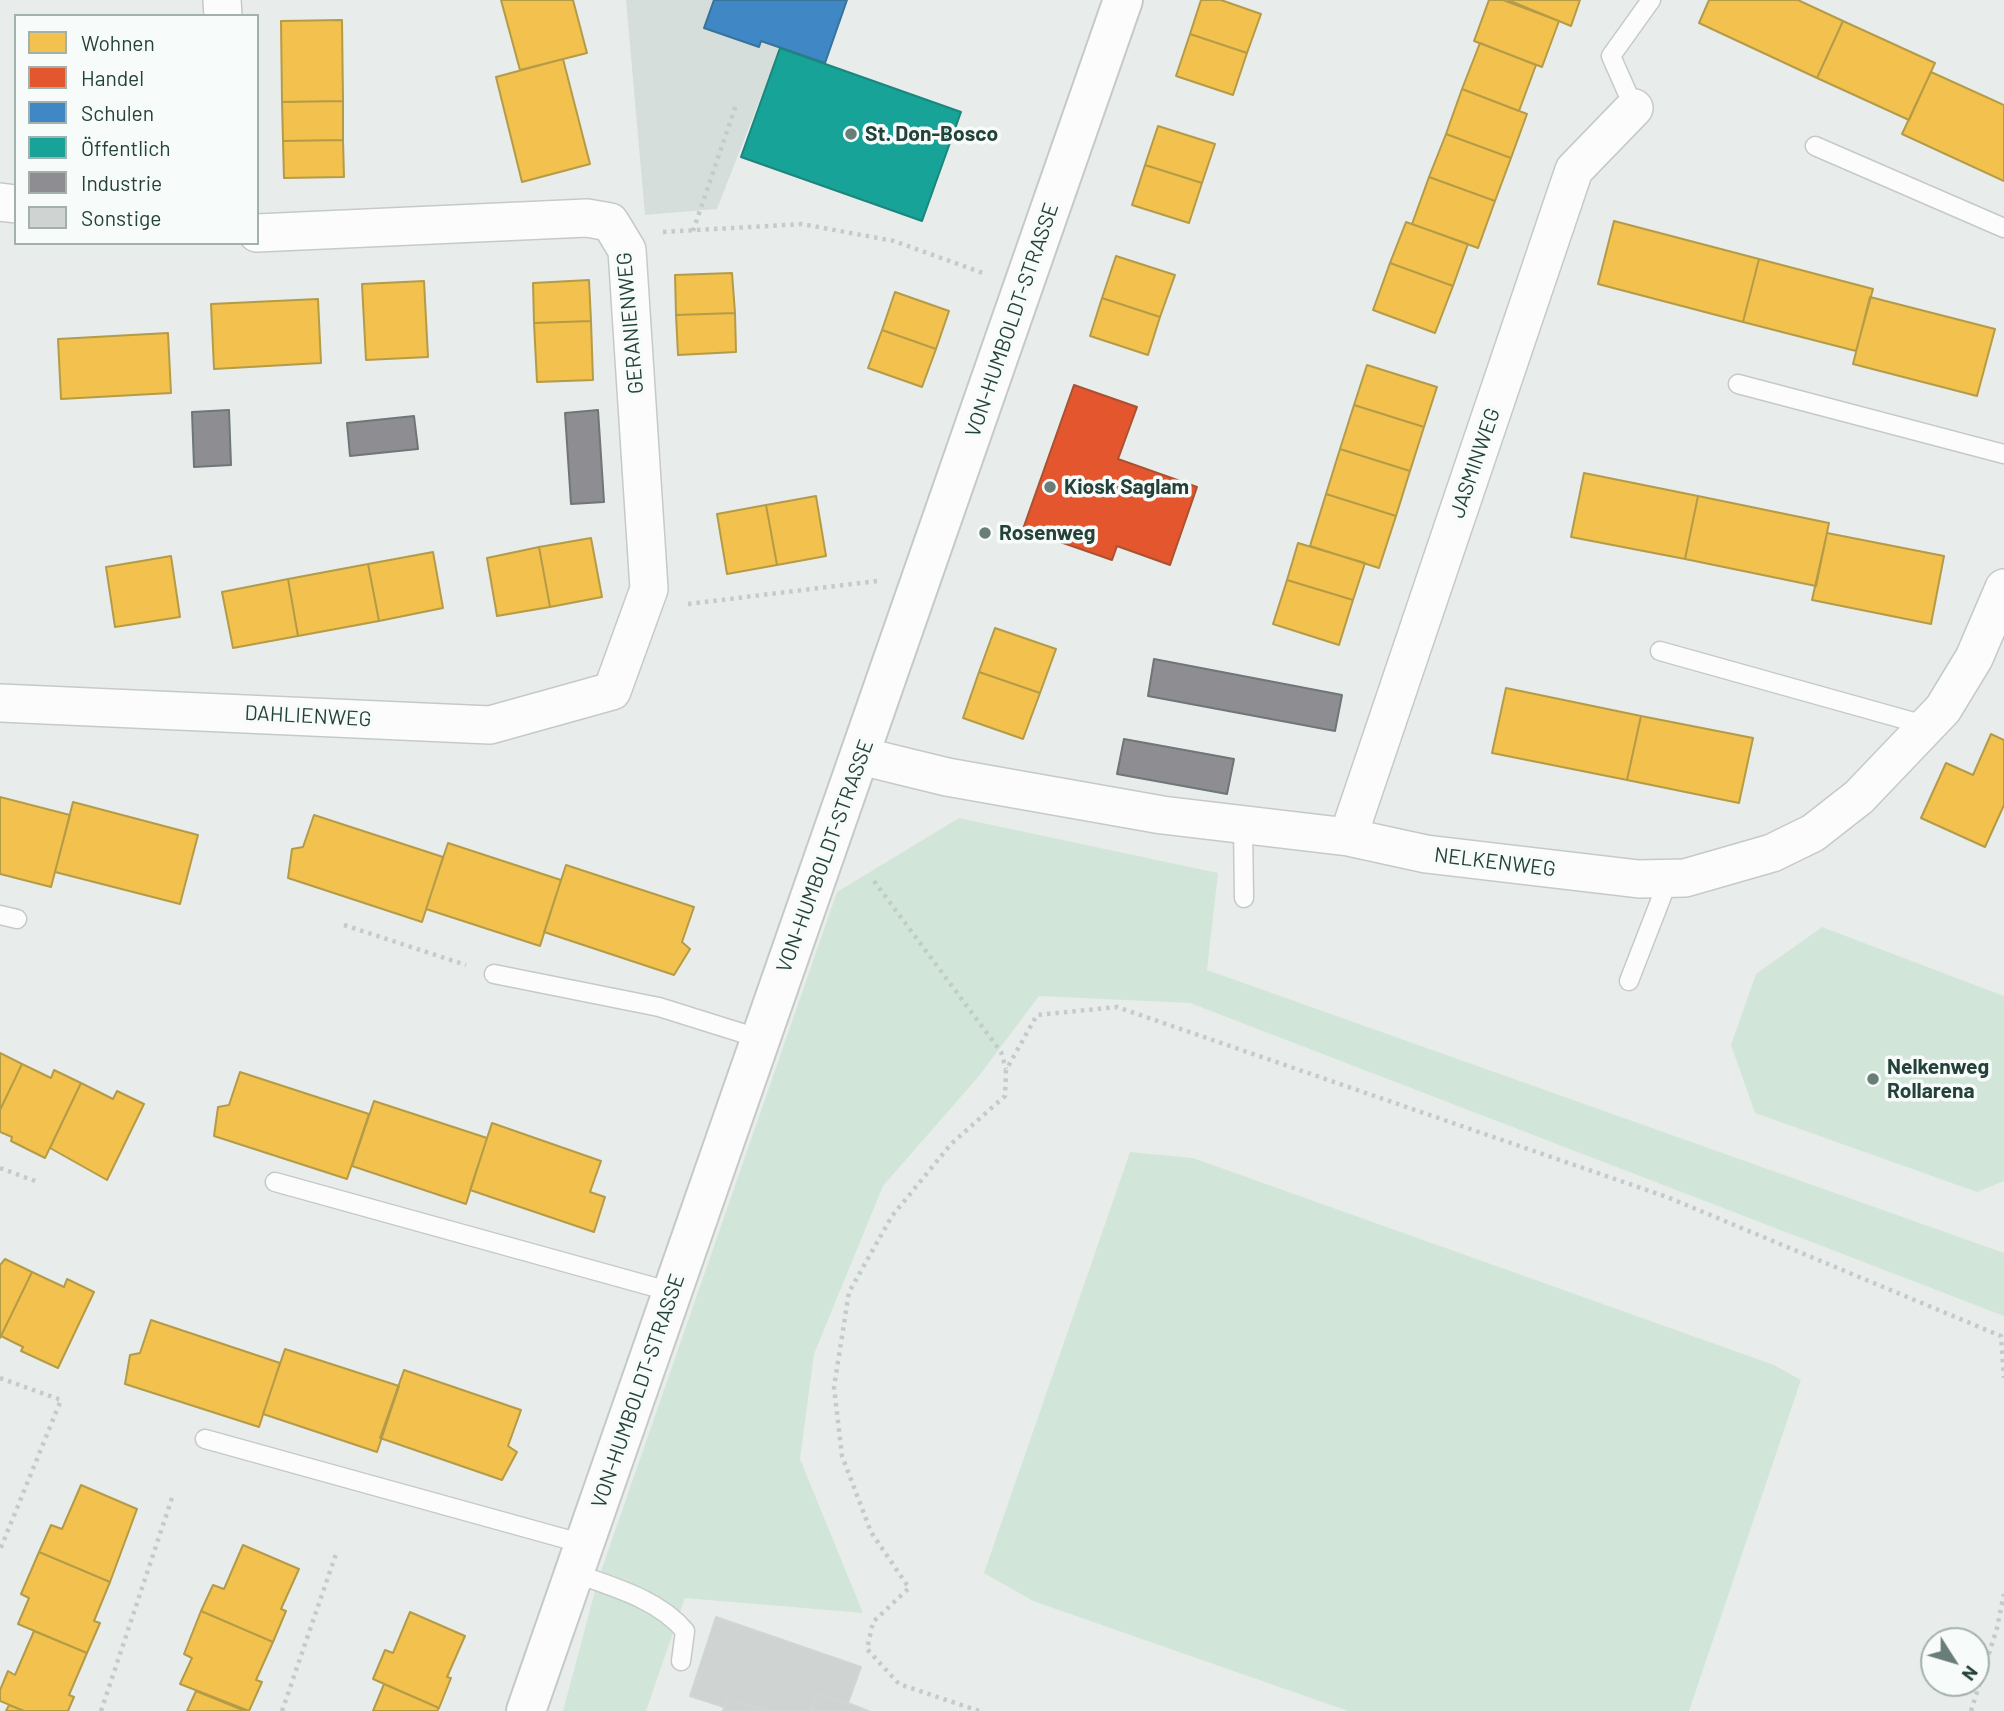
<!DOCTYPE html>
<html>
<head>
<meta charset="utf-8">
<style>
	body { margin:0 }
	#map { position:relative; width:2004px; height:1711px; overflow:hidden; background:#e8edeb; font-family:Barlow,sans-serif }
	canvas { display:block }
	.legend { position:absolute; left:14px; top:14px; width:245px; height:231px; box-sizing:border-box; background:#f7fbf9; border:2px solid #a3b1ad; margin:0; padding:9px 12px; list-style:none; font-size:21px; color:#24423a }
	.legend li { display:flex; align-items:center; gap:14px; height:35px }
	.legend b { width:35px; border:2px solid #a3b1ad }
	.north { position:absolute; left:1920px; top:1627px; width:70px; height:70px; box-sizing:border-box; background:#f7fbf9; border:2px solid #a3b1ad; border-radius:50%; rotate:127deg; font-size:19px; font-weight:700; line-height:28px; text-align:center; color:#24423a }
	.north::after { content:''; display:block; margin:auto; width:24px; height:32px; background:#697e78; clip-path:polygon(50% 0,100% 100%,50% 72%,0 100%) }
</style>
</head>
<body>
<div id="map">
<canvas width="2004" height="1711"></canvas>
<ul class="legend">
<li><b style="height:19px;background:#f2c14e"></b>Wohnen</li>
<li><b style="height:19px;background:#e4572e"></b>Handel</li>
<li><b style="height:19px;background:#3f88c5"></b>Schulen</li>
<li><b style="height:19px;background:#17a398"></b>Öffentlich</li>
<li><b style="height:19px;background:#8d8d92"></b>Industrie</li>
<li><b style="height:19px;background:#cfd4d2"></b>Sonstige</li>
</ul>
<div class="north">N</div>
</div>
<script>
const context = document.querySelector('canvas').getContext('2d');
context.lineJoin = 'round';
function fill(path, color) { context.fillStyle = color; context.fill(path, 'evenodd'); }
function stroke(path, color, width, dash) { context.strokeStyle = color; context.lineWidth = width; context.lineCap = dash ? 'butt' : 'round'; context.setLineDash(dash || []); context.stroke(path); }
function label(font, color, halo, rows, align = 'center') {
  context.font = font + ' Barlow,sans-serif'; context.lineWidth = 7; context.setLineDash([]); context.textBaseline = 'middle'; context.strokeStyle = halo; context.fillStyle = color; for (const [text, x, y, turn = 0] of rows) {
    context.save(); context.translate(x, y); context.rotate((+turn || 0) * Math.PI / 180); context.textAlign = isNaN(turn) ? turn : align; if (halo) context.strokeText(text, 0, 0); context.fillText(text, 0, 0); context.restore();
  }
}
fill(new Path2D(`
	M626 0H847L825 63 780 48 717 209 645 215Z`), '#d6dedb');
fill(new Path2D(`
	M959 818 1218 873 1207 970 2004 1253V1316L1190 1003 1039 996 979 1076 883 1186 814 1354 800 1459 863 1613 685 1598 646 1711H563L598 1580 837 892Z
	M1822 927 2004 996V1181L1977 1192 1755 1113 1731 1045 1756 974Z
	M1130 1152 1193 1158 1774 1365 1801 1380 1689 1711H1348L1033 1601 984 1573Z`), '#d1e6d8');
const homes = new Path2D(`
	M501 0H573L587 53 520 70Z
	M1201 0H1221L1261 14 1247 53 1190 34Z
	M1489 0H1503L1559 21 1542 67 1474 41Z
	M1508 0H1580L1571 26Z
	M1709 0H1798L1843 21 1817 78 1699 23Z
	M342 20 343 101 282 102 281 21Z
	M1843 21 1935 63 1909 120 1817 78Z
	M1190 34 1247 53 1233 95 1176 76Z
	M1480 43 1536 65 1519 111 1462 89Z
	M563 59 590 164 522 182 496 77Z
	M1931 72 2004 105V181L1902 134Z
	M1462 89 1527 114 1511 158 1446 134Z
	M343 101V140L283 141 282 102Z
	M1158 126 1215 144 1202 183 1145 165Z
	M1446 134 1511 158 1495 201 1429 177Z
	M343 140 344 177 284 178 283 141Z
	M1145 165 1202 183 1189 223 1132 205Z
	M1429 177 1495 201 1478 248 1412 224Z
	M1614 221 1759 259 1743 322 1598 284Z
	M1406 222 1468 244 1453 286 1390 263Z
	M1116 256 1175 275 1160 317 1102 298Z
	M1759 259 1873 289 1856 351 1743 322Z
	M1390 263 1453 286 1435 333 1373 310Z
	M732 273 735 313 676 315 675 275Z
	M589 280 591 321 534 323 533 283Z
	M424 281 428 357 366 360 362 284Z
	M895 292 949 311 936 349 882 330Z
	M1870 297 1995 329 1977 396 1853 364Z
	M1102 298 1160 317 1148 355 1090 336Z
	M318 299 321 363 214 369 211 304Z
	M735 313 736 352 678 355 676 315Z
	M591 321 593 380 537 382 534 323Z
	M882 330 936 349 922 387 868 368Z
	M168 333 171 393 61 399 58 339Z
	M1367 365 1437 387 1424 427 1354 405Z
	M1354 405 1424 427 1410 471 1340 449Z
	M1340 449 1410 471 1396 516 1326 494Z
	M1584 473 1698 496 1685 559 1571 537Z
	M1326 494 1396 516 1379 568 1310 546Z
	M816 496 826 556 777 565 766 505Z
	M1698 496 1829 523 1816 586 1685 559Z
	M766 505 777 565 727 574 717 514Z
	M1827 533 1944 556 1931 624 1812 600Z
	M591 538 602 597 550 607 539 547Z
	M1298 543 1365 563 1353 600 1287 580Z
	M539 547 550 607 497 616 487 558Z
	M433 552 443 608 379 621 368 564Z
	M171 556 180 617 115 627 106 567Z
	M368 564 379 621 298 636 288 579Z
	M288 579 298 636 233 648 222 592Z
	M1287 580 1353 600 1339 645 1273 624Z
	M995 628 1056 649 1040 693 979 672Z
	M979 672 1040 693 1023 739 963 718Z
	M1506 688 1641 716 1627 780 1492 753Z
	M1641 716 1753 738 1739 803 1627 780Z
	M1991 734 2004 740V805L1985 847 1921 818 1946 763 1973 775Z
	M0 797 70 815 51 887 0 874Z
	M73 802 198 835 180 904 55 872Z
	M314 815 443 857 422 922 288 878 292 849 303 847Z
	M448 843 561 880 540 946 426 909Z
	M566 865 694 907 682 942 690 949 674 975 544 932Z
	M0 1053 22 1064 0 1110Z
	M22 1064 51 1078 54 1070 81 1083 45 1158 11 1141 12 1137 0 1132V1110Z
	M240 1072 369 1114 347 1179 214 1136 218 1107 229 1105Z
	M81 1083 113 1099 117 1091 144 1104 107 1180 50 1148Z
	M374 1101 487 1138 466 1204 352 1166Z
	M492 1123 601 1161 590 1192 605 1197 594 1232 470 1190Z
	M5 1259 32 1272 0 1338V1265Z
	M32 1272 64 1287 67 1279 94 1292 58 1368 21 1351 23 1347 1 1336Z
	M151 1320 280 1363 259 1427 125 1384 130 1355 140 1353Z
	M285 1349 399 1386 377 1452 263 1414Z
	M404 1370 521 1410 508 1446 517 1452 502 1480 380 1438Z
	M81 1485 137 1509 110 1582 39 1552 51 1525 62 1529Z
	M243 1545 299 1569 281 1609 286 1611 273 1642 201 1611 213 1585 224 1589Z
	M39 1552 110 1582 94 1621 100 1623 87 1653 18 1624 29 1598 21 1594Z
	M201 1611 273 1642 256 1680 262 1682 249 1711 180 1684 192 1658 184 1654Z
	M410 1612 465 1636 447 1677 451 1678 439 1708 373 1679 385 1650 393 1653Z
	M34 1631 87 1653 69 1695 74 1697 68 1711H24L0 1701V1690L8 1671 15 1675Z
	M384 1684 439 1708 437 1711H373Z
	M196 1691 245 1711H187Z
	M9 1705 24 1711H6Z`);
fill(homes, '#f2c14e');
stroke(homes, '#b49b48', 2);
const shops = new Path2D(`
	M1074 385 1137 407 1118 459 1197 487 1170 565 1117 546 1112 560 1023 529Z`);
fill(shops, '#e4572e');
stroke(shops, '#aa5132', 2);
const schools = new Path2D(`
	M714 0H847L825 63 761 41 759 47 704 28Z`);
fill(schools, '#3f88c5');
stroke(schools, '#37739b', 2);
const public = new Path2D(`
	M780 48 961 112 922 221 741 157Z`);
fill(public, '#17a398');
stroke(public, '#1b867c', 2);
const industry = new Path2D(`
	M229 410 231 465 194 467 192 412Z
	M598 410 604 502 571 504 565 413Z
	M414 416 418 449 350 456 347 423Z
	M1154 659 1342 695 1335 731 1148 696Z
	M1124 739 1234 759 1227 794 1117 774Z`);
fill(industry, '#8d8d92');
stroke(industry, '#6e7678', 2);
const building = new Path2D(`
	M716 1617 861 1667 848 1703 816 1693 810 1711H767L727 1697 724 1707 690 1696Z
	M816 1693 848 1703 868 1711H810Z
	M727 1697 767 1711H723Z`);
fill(building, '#cfd4d2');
stroke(building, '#d1d6d4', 2);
const service = new Path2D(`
	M1634 108 1611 56 1651 0
	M1815 146 2004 228
	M1738 384 2004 454
	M1660 651 1928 726
	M1243 825 1244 898
	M0 915 17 919
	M494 974 659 1007 761 1039
	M1629 981 1669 878
	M275 1182 672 1292
	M205 1439 584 1544
	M574 1573C613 1587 658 1599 685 1631L681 1661`);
const minor = new Path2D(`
	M222 0 223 16
	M0 202 16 204
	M0 703 490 725 612 691 649 589 627 250 610 222 587 218 257 233
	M861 756 947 777 1162 815 1348 837 1426 854 1639 879 1685 878 1772 853 1813 833 1859 797 1943 709 1974 658 2004 588
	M1348 837 1574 170 1634 108`);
const tertiary = new Path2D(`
	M526 1711 1123 0`);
stroke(service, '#c5cac8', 21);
stroke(minor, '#c5cac8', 40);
stroke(tertiary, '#c5cac8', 42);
stroke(new Path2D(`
	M693 231 737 102
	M663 232 802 224 894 241 983 273
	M688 604 877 581
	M874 881 1001 1052 1006 1069
	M344 925 466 965
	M0 1168 38 1182
	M0 1378 61 1400 0 1550
	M101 1711 172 1498
	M282 1711 337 1551
	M979 1711 899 1684 867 1649 873 1622 909 1588 871 1532 842 1456 834 1387 849 1292 892 1216 951 1144 1005 1096 1006 1070 1037 1015 1117 1007 1667 1197 2001 1336 2004 1378
	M1971 1711 1997 1628 2004 1594`), '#c3ccca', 4.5, [3.5, 5]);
stroke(service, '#fcfcfc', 18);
stroke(minor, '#fcfcfc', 37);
stroke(tertiary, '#fcfcfc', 38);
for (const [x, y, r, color] of [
	[851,134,7,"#697e78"],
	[1050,487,7,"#697e78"],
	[985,533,7,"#697e78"],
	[1873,1079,7,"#697e78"]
]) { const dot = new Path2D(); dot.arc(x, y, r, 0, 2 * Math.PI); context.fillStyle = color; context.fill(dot); stroke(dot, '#f7fbf9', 2.5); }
label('bold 21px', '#24423a', '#f7fbf9', [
	["St. Don-Bosco",865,134],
	["Kiosk Saglam",1064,487],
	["Rosenweg",999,533],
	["Nelkenweg",1887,1067],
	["Rollarena",1887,1091]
], 'left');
label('21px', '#24423a', '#f7fbf9', [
	["VON-HUMBOLDT-STRASSE",1012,320,-71],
	["GERANIENWEG",630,323,-95],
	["JASMINWEG",1475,463,-71],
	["DAHLIENWEG",308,716,3],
	["VON-HUMBOLDT-STRASSE",825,856,-70],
	["NELKENWEG",1495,862,7],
	["VON-HUMBOLDT-STRASSE",638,1391,-71]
]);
</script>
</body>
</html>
